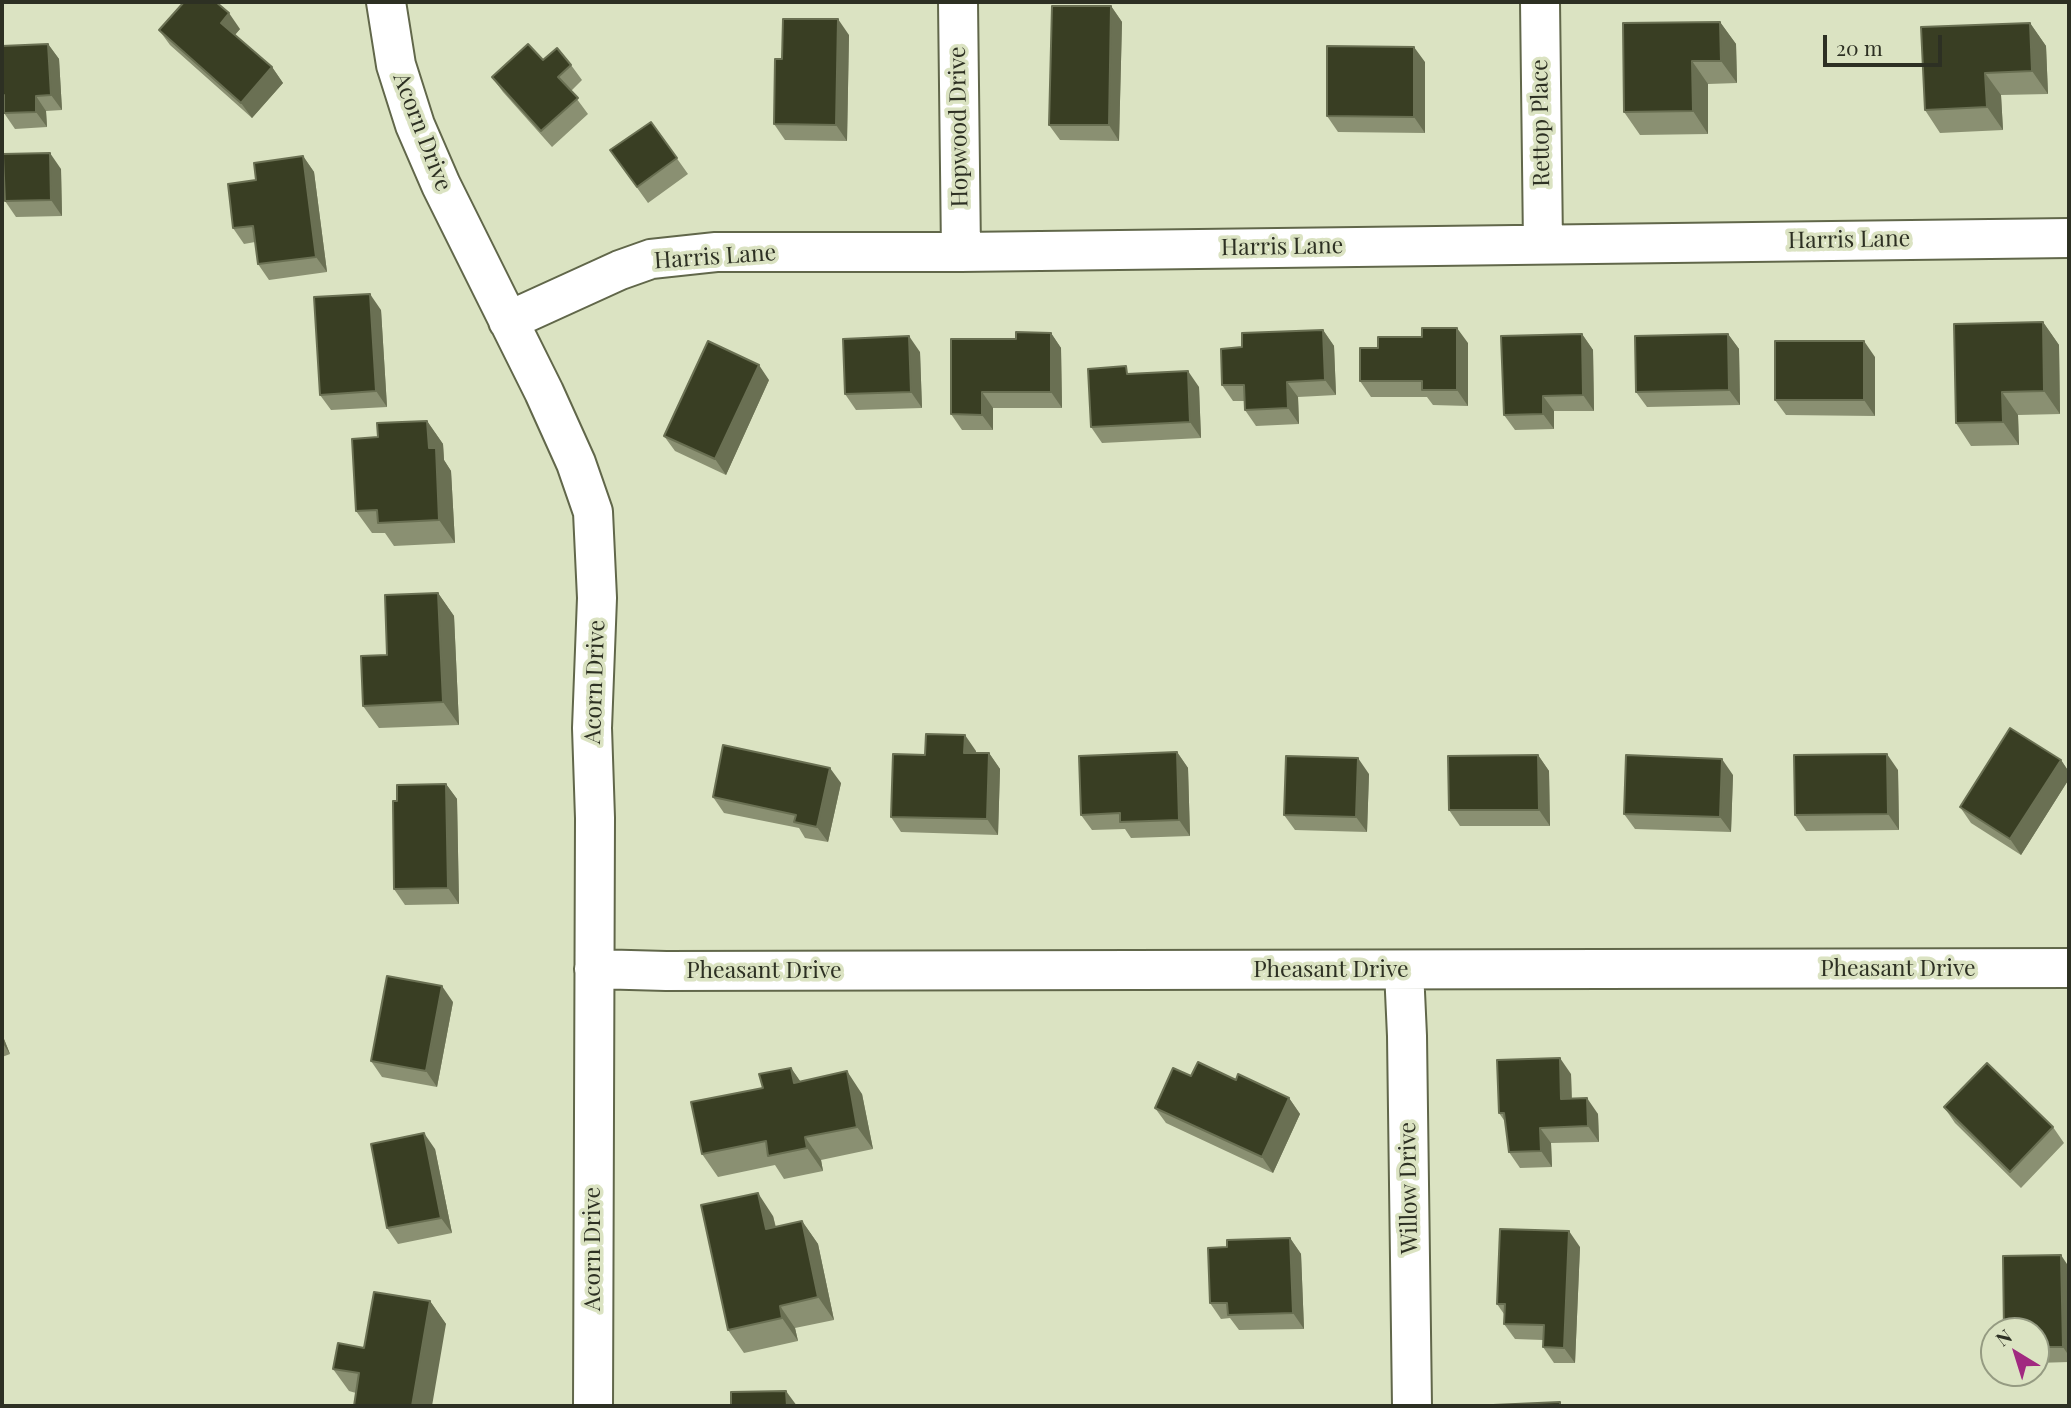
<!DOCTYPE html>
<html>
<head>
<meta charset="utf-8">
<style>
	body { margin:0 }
	#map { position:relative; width:2071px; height:1408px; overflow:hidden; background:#dbe3c2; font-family:"Playfair Display",serif }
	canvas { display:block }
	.frame { position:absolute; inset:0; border:4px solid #2d3023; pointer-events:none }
	.north { position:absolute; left:1980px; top:1317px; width:70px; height:70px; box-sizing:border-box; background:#dbe3c2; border:2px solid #959b82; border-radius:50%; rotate:322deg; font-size:19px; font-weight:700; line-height:28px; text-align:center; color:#2d3023 }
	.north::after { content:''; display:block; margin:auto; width:24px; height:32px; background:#a12980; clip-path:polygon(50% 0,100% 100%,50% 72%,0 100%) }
	.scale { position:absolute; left:1823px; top:35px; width:119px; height:32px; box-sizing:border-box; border:4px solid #2d3023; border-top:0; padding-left:9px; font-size:21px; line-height:24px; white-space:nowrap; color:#2d3023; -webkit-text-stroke:5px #dbe3c2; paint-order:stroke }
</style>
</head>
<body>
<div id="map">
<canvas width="2071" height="1408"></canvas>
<div class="frame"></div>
<div class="north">N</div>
<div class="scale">20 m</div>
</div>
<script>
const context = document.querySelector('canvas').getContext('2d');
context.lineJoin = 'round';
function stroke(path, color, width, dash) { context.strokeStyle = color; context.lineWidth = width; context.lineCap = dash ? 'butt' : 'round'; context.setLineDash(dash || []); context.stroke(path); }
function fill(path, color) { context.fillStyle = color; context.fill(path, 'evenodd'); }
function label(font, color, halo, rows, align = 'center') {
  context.font = font + ' "Playfair Display",serif'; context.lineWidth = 7; context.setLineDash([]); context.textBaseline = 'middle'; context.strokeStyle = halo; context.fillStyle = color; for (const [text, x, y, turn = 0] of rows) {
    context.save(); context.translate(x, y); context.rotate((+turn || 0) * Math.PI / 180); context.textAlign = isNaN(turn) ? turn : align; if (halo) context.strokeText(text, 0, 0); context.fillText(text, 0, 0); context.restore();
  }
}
const minor = new Path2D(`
	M386 2 396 65 415 125 441 185 544 392 576 463 593 512 597 598 592 728 595 818 593 1406
	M958 2 961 252
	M1540 2 1543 244
	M508 321 620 270 651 259 716 252H961L2069 238
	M594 969 666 971 2069 968
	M1404 970 1407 1036 1412 1406`);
stroke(minor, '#61674a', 42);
stroke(minor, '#fff', 38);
fill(new Path2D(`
	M1111 6 1122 22 1119 141 1060 140 1049 125Z
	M1720 22 1736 44 1737 83 1708 84V134L1640 135 1624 112Z
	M2030 23 2046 46 2048 94 2001 95 2003 130 1940 133 1925 110Z
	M240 29 235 35 272 67 283 83 252 118 170 45 159 30Z
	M849 35 847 141 785 140 774 124 782 59Z
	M48 44 59 59 62 110 46 111 47 127 15 129 4 113V111H2V46Z
	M543 60 571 65 582 80 571 91 588 114 552 147 503 92 492 77Z
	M1425 62V133L1338 132 1327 116Z
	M651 122 688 174 648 203 610 150Z
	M303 156 314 172 327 272 269 280 258 264 255 242 244 244 233 228Z
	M61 169 62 216 16 217 5 201Z
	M381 310 387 407 331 410 320 395Z
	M2043 322 2059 345 2060 414 2018 415 2019 445 1971 446 1956 423Z
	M1323 330 1334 346 1336 395 1298 397 1299 424 1256 426 1245 410 1244 401H1233L1222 385 1242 347Z
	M1051 333 1061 348 1062 408H993V430H962L951 414 1016 339Z
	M1582 334 1593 350 1594 411H1554V429L1515 430 1504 415Z
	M1728 334 1739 349 1740 405 1647 407 1636 392Z
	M1468 343V406L1433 405 1427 397H1371L1360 381Z
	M920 352 922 408 856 410 845 394Z
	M1875 357V416L1786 415 1775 400Z
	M1132 374 1199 387 1201 438 1102 443 1091 427Z
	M769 380 726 475 675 451 664 436Z
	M427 421 443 444 444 460 451 471 455 543 394 546 385 533H372L356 511 378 437Z
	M438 593 454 616 459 725 379 728 363 706 387 655Z
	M976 751 975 753H989L1000 769 998 835 901 832 891 817 925 755Z
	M1177 752 1188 768 1190 836 1131 838 1125 829 1092 830 1081 815Z
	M1538 755 1549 771 1550 826H1460L1449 810Z
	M2061 760 2069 772V779L2021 855 1971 823 1960 807Z
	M1898 770 1899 830 1806 831 1795 815Z
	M1369 774 1367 832 1295 830 1284 815Z
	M1733 775 1731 832 1635 829 1624 814Z
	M841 783 828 842 805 838 799 828 724 813 713 797Z
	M446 784 457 799 459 904 405 905 394 889 397 801Z
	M453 1002 437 1087 382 1077 371 1061Z
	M2 1034 10 1054 2 1057Z
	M791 1068 800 1081 862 1094 873 1149 821 1160 823 1171 784 1179 775 1165 718 1177 702 1154 763 1088Z
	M1571 1074 1572 1099 1598 1114 1599 1142 1551 1143 1552 1167 1520 1168 1509 1152 1506 1123 1499 1113Z
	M1191 1076 1236 1080 1289 1098 1300 1114 1273 1173 1166 1123 1155 1108Z
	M1944 1107 2053 1127 2064 1143 2021 1188 1955 1123Z
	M435 1149 452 1233 398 1244 387 1228Z
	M773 1216 776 1227 802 1221 818 1244 834 1320 795 1328 798 1341 744 1353 728 1330Z
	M1290 1238 1301 1254 1304 1329 1239 1330 1230 1318 1221 1319 1210 1303 1227 1247Z
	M1580 1247 1575 1363H1554L1543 1347V1340L1515 1339 1504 1324V1314L1497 1304Z
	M2069 1267V1362L2036 1363V1331Z
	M430 1301 446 1324 356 1393 349 1391 333 1369Z`), '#8a9072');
fill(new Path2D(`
	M1111 6 1122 22 1119 141 1109 125Z
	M229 13 240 29 232 38 221 23Z
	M838 19 849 35 847 141 836 125Z
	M1720 22 1736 44 1737 83 1721 61Z
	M2030 23 2046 46 2048 94 2032 71Z
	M48 44 59 59 62 110 51 95Z
	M1414 47 1425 62V133L1414 117Z
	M1692 61 1708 84V134L1693 111Z
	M272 67 283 83 252 118 241 103Z
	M1985 73 2001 95 2003 130 1987 107Z
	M36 96 46 111 47 127 36 112Z
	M50 153 61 169 62 216 51 200Z
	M303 156 314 172 327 272 316 257Z
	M370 294 381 310 387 407 376 391Z
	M2043 322 2059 345 2060 414 2044 391Z
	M1457 328 1468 343V406L1457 390Z
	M1323 330 1334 346 1336 395 1325 380Z
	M1051 333 1061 348 1062 408 1051 392Z
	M1582 334 1593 350 1594 411 1583 395Z
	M1728 334 1739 349 1740 405 1729 390Z
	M909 336 920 352 922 408 911 392Z
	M1864 341 1875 357V416L1864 400Z
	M759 365 769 380 726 475 715 459Z
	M1188 371 1199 387 1201 438 1190 422Z
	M1287 382 1298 397 1299 424 1288 408Z
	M982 392 993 408V430L982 415Z
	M2002 392 2018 415 2019 445 2003 422Z
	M1543 396 1554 411V429L1543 414Z
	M427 421 443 444 444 460 451 471 455 543 439 520 429 448Z
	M438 593 454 616 459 725 443 702Z
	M965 735 976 751 975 768 964 753Z
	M1177 752 1188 768 1190 836 1179 820Z
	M989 753 1000 769 998 835 987 819Z
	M1887 754 1898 770 1899 830 1888 814Z
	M1538 755 1549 771 1550 826 1539 810Z
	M1358 758 1369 774 1367 832 1356 817Z
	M1722 759 1733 775 1731 832 1720 817Z
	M2061 760 2069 772V779L2021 855 2010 839Z
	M830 768 841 783 828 842 817 827Z
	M446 784 457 799 459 904 448 888Z
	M442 986 453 1002 437 1087 426 1071Z
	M2 1034 10 1054 2 1042Z
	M1560 1058 1571 1074 1572 1115 1561 1099Z
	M791 1068 807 1091 794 1083Z
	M847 1071 862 1094 873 1149 857 1127Z
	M1289 1098 1300 1114 1273 1173 1262 1157Z
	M1587 1098 1598 1114 1599 1142 1588 1126Z
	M1540 1128 1551 1143 1552 1167 1541 1151Z
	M424 1133 435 1149 452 1233 441 1218Z
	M805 1137 821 1160 823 1171 807 1148Z
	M758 1193 773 1216 781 1252 766 1229Z
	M802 1221 818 1244 834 1320 818 1297Z
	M1569 1231 1580 1247 1575 1363 1564 1348Z
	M1290 1238 1301 1254 1304 1329 1293 1313Z
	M2061 1255 2069 1267V1356L2063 1347Z
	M430 1301 446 1324 432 1406H412Z
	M780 1306 795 1328 798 1341 782 1318Z
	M786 1391 797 1406H787Z`), '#6a7053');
const building = new Path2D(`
	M184 2H216L229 13 221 23 272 67 241 103 159 30Z
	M1052 6H1111L1109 125H1049Z
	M783 19H838L836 125 774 124 775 59H782Z
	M1720 22 1721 61H1692L1693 111 1624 112 1623 23Z
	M2030 23 2032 71 1985 73 1987 107 1925 110 1921 27Z
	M48 44 51 95 36 96V112L4 113V95H2V46Z
	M528 44 543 60 557 48 571 65 558 77 578 98 541 131 492 77Z
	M1327 46 1414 47V117L1327 116Z
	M651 122 677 158 637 187 610 150Z
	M50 153 51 200 5 201 3 154Z
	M303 156 316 257 258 264 253 226 233 228 228 184 256 180 254 163Z
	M370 294 376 391 320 395 314 297Z
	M2043 322 2044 391 2002 392 2003 422 1956 423 1954 324Z
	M1422 328H1457V390H1422V381H1360V348H1378V337H1422Z
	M1323 330 1325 380 1287 382 1288 408 1245 410 1244 385H1222L1221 349 1242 347V333Z
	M1016 332 1051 333V392H982V415L951 414V339H1016Z
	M1582 334 1583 395 1543 396V414L1504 415 1501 336Z
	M1728 334 1729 390 1636 392 1635 336Z
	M909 336 911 392 845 394 843 339Z
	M708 341 759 365 715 459 664 436Z
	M1775 341H1864V400H1775Z
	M1126 366 1127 374 1188 371 1190 422 1091 427 1088 369Z
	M427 421 429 448H436L439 520 378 523 377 510 356 511 352 439 378 437 377 423Z
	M438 593 443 702 363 706 361 656 387 655 385 595Z
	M2010 728 2061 760 2010 839 1960 807Z
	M926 734 965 735 964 753H989L987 819 891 817 893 754 925 755Z
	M723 745 830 768 817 827 794 822 796 815 713 797Z
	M1177 752 1179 820 1120 822V813L1081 815 1079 756Z
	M1887 754 1888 814 1795 815 1794 755Z
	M1538 755 1539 810H1449L1448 756Z
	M1626 755 1722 759 1720 817 1624 814Z
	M1286 756 1358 758 1356 817 1284 815Z
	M446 784 448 888 394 889 393 801H397V785Z
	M387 976 442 986 426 1071 371 1061Z
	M1560 1058 1561 1099 1587 1098 1588 1126 1540 1128 1541 1151 1509 1152 1504 1113H1499L1497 1060Z
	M1198 1062 1236 1080 1238 1074 1289 1098 1262 1157 1155 1108 1173 1068 1191 1076Z
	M1987 1063 2053 1127 2010 1172 1944 1107Z
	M791 1068 794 1083 847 1071 857 1127 805 1137 807 1148 768 1156 766 1141 702 1154 691 1102 763 1088 759 1074Z
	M424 1133 441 1218 387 1228 371 1144Z
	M758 1193 766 1229 802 1221 818 1297 780 1306 782 1318 728 1330 701 1205Z
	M1500 1229 1569 1231 1564 1348 1543 1347 1544 1325 1504 1324 1505 1304H1497Z
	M1290 1238 1293 1313 1228 1315 1227 1303H1210L1208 1248 1227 1247V1240Z
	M2061 1255 2063 1347H2036V1331H2004L2003 1256Z
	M374 1292 430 1301 412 1406H354L359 1373 333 1369 338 1343 364 1348Z
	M786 1391 787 1406H731V1392Z
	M1560 1402V1406H1493V1405Z`);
fill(building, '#393e23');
stroke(building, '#6a7053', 2);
label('23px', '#2d3023', '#dbe3c2', [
	["Rettop Place",1541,123,-91],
	["Hopwood Drive",959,127,-91],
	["Acorn Drive",422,132,69],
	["Harris Lane",1849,240,-1],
	["Harris Lane",1282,247,-1],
	["Harris Lane",715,257,-4],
	["Acorn Drive",595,682,-88],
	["Pheasant Drive",1898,969],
	["Pheasant Drive",1331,970],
	["Pheasant Drive",764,971],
	["Willow Drive",1409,1188,-91],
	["Acorn Drive",593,1249,-90]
]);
</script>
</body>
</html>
